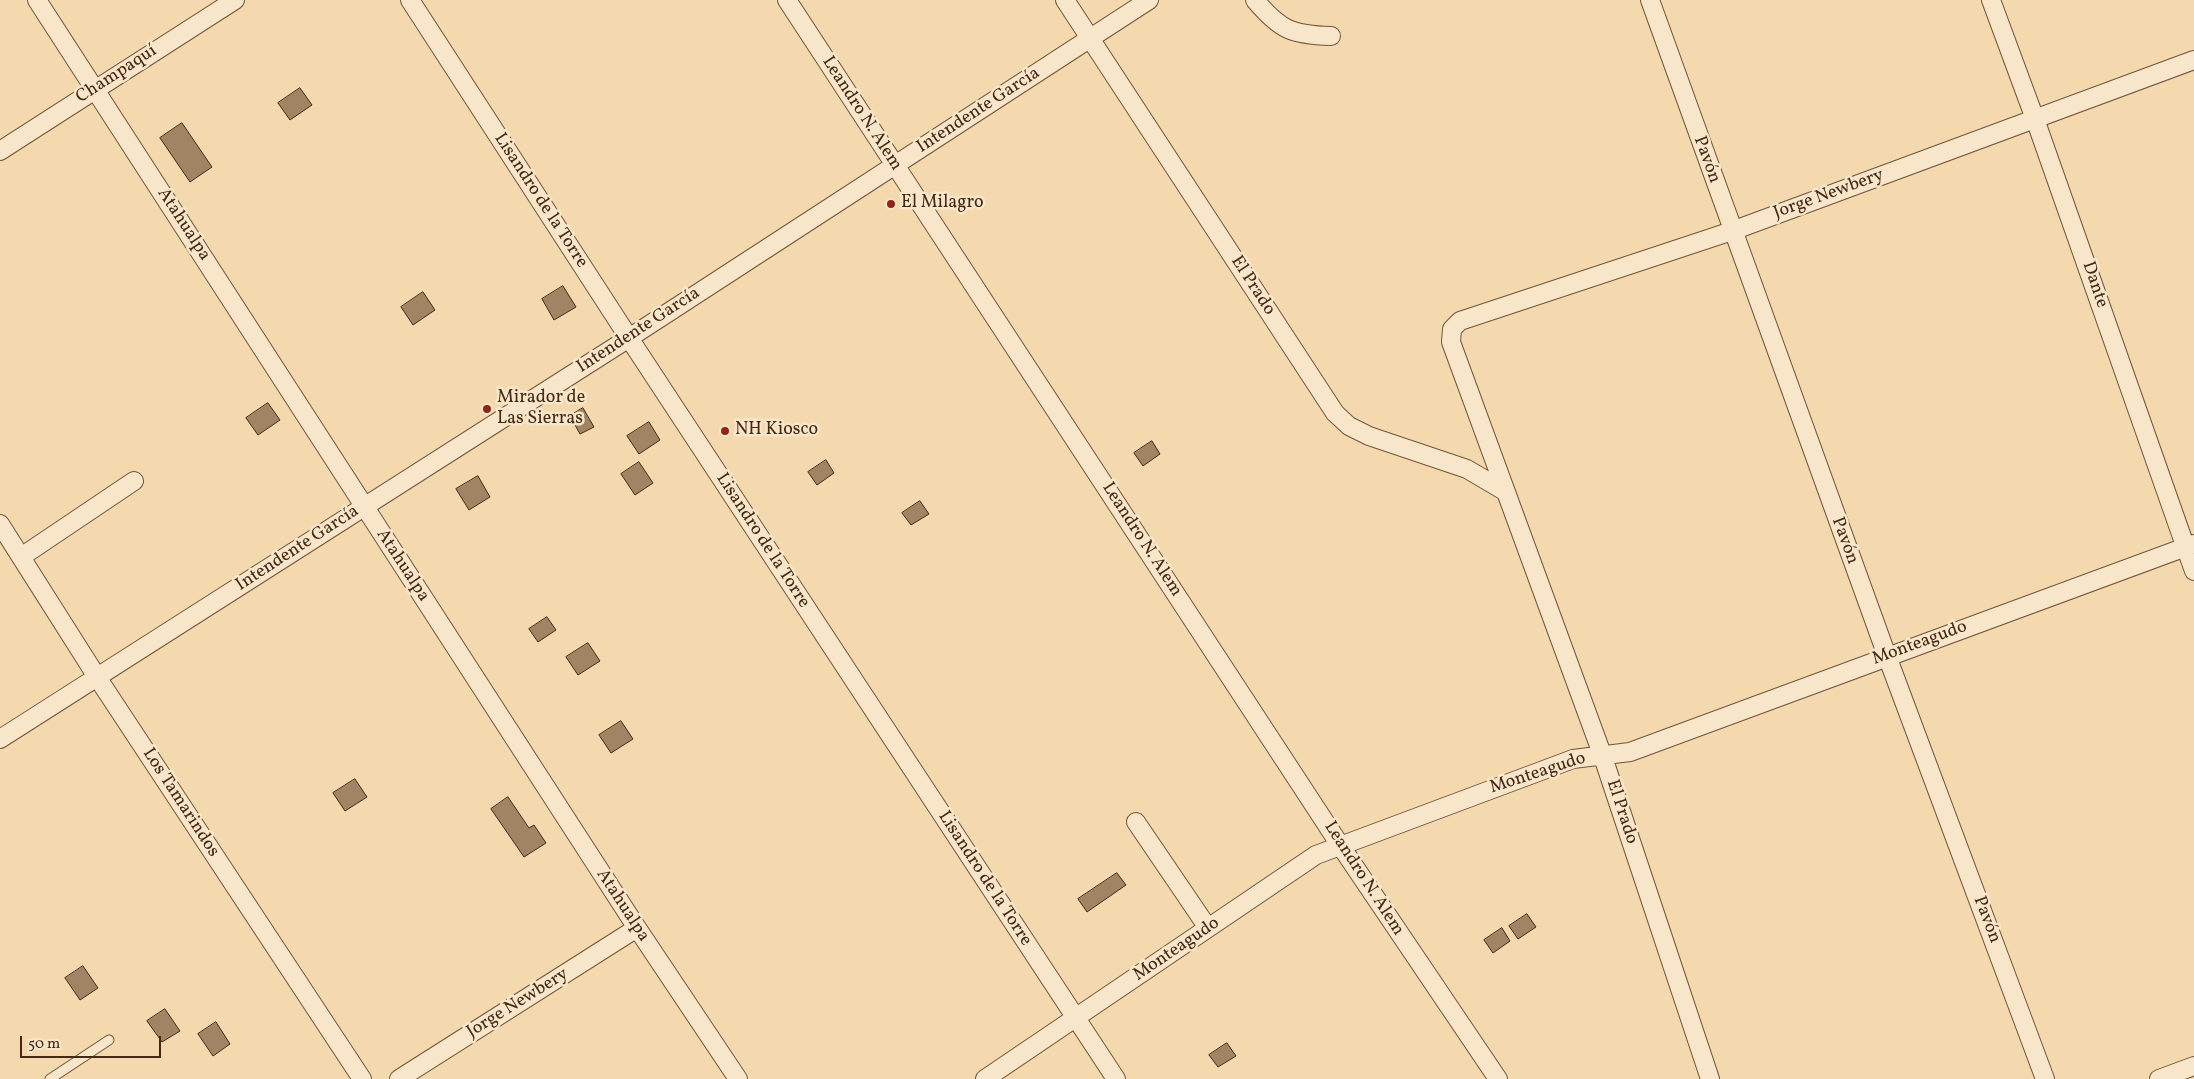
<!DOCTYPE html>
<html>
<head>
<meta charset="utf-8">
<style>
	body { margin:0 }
	#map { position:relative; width:2194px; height:1079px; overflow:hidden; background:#f4d9af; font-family:Vollkorn,serif }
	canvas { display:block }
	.scale { position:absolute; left:20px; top:1036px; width:141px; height:22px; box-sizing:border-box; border:2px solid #442913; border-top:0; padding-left:6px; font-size:15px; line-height:18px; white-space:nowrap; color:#442913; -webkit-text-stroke:4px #f8e6cb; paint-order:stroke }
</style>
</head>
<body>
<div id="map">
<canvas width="2194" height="1079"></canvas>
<div class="scale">50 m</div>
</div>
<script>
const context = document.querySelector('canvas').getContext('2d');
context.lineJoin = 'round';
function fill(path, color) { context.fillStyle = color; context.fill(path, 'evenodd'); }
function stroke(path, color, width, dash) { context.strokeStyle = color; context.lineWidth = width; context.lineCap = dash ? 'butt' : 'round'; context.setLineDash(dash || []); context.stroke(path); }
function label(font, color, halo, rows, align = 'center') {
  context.font = font + ' Vollkorn,serif'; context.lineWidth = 5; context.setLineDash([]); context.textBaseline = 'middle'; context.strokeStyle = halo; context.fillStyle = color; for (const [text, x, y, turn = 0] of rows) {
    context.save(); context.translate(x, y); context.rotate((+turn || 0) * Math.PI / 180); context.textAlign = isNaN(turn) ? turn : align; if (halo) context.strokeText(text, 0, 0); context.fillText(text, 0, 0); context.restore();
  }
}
const building = new Path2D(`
	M300 88 312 105 290 120 278 103Z
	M182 123 212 167 190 182 160 138Z
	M563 286 576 307 554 320 542 299Z
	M423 292 435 310 413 325 401 307Z
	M268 403 280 420 258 435 246 418Z
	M583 408 594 427 580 434 570 416Z
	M649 422 660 440 639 454 627 436Z
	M1152 441 1160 454 1143 466 1134 453Z
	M826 460 834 473 817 485 808 472Z
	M639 462 653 483 635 495 621 474Z
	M478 476 490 497 469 510 456 489Z
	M920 501 929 514 911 525 902 513Z
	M547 617 556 630 538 642 529 629Z
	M588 643 600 661 578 675 566 657Z
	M621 721 633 739 611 753 599 735Z
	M355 779 367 797 345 811 333 793Z
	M508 797 529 828 534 825 546 843 524 857 491 809Z
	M1117 873 1126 885 1087 912 1078 899Z
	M1527 914 1536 927 1518 939 1509 926Z
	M1502 928 1510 941 1493 953 1484 940Z
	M83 966 98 988 80 1000 65 978Z
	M165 1009 180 1031 162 1042 147 1021Z
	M216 1022 230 1044 213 1056 198 1034Z
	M1227 1043 1236 1056 1218 1067 1209 1055Z`);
fill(building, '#a08564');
stroke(building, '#442913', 1);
const lane = new Path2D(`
	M50 1079 109 1040`);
const street = new Path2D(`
	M37 0 637 928 738 1079
	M410 0 629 338 1116 1079
	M787 0 1340 845 1498 1079
	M1065 0 1335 413 1349 426 1369 436 1467 469 1506 492
	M1255 0C1280 30 1292 35 1331 36
	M1650 0 1887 656 2045 1079
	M1991 0 2035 119 2194 571
	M0 151 235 0
	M0 524 97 677 362 1079
	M21 557 134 481
	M0 739 629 338 1149 0
	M1136 822 1208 928
	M399 1079 637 928
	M985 1079 1316 855 1573 759 1630 752 2194 544
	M1710 1079 1602 754 1451 342 1452 329 1460 321 1732 231 2194 60
	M2159 1079 2194 1066`);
stroke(lane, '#70553a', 11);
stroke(street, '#70553a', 20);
stroke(lane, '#f8e6cb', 9);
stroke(street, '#f8e6cb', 18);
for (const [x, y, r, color] of [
	[891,204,5,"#8f2418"],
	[487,409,5,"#8f2418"],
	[725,431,5,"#8f2418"]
]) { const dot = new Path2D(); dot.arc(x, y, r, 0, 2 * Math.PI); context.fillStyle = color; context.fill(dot); stroke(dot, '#f8e6cb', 2); }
label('18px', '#442913', '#f8e6cb', [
	["Champaquí",117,75,-33],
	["Intendente García",979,111,-33],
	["Leandro N. Alem",861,114,57],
	["Pavón",1706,160,70],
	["Jorge Newbery",1829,195,-20],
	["Lisandro de la Torre",540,201,57],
	["Atahualpa",183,225,57],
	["Dante",2094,285,71],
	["El Prado",1252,286,57],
	["Intendente García",639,331,-33],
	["Leandro N. Alem",1141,540,57],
	["Lisandro de la Torre",762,541,57],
	["Pavón",1844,541,70],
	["Intendente García",298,549,-33],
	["Atahualpa",402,566,57],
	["Monteagudo",1920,644,-20],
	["Monteagudo",1538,774,-18],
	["Los Tamarindos",180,803,57],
	["El Prado",1621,812,72],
	["Lisandro de la Torre",984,879,57],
	["Leandro N. Alem",1363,879,57],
	["Atahualpa",622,906,57],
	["Pavón",1986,920,69],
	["Monteagudo",1177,950,-34],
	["Jorge Newbery",518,1004,-32]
]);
label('18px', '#442913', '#f8e6cb', [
	["El Milagro",901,204],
	["Mirador de",497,399],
	["Las Sierras",497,420],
	["NH Kiosco",735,431]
], 'left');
</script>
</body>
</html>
